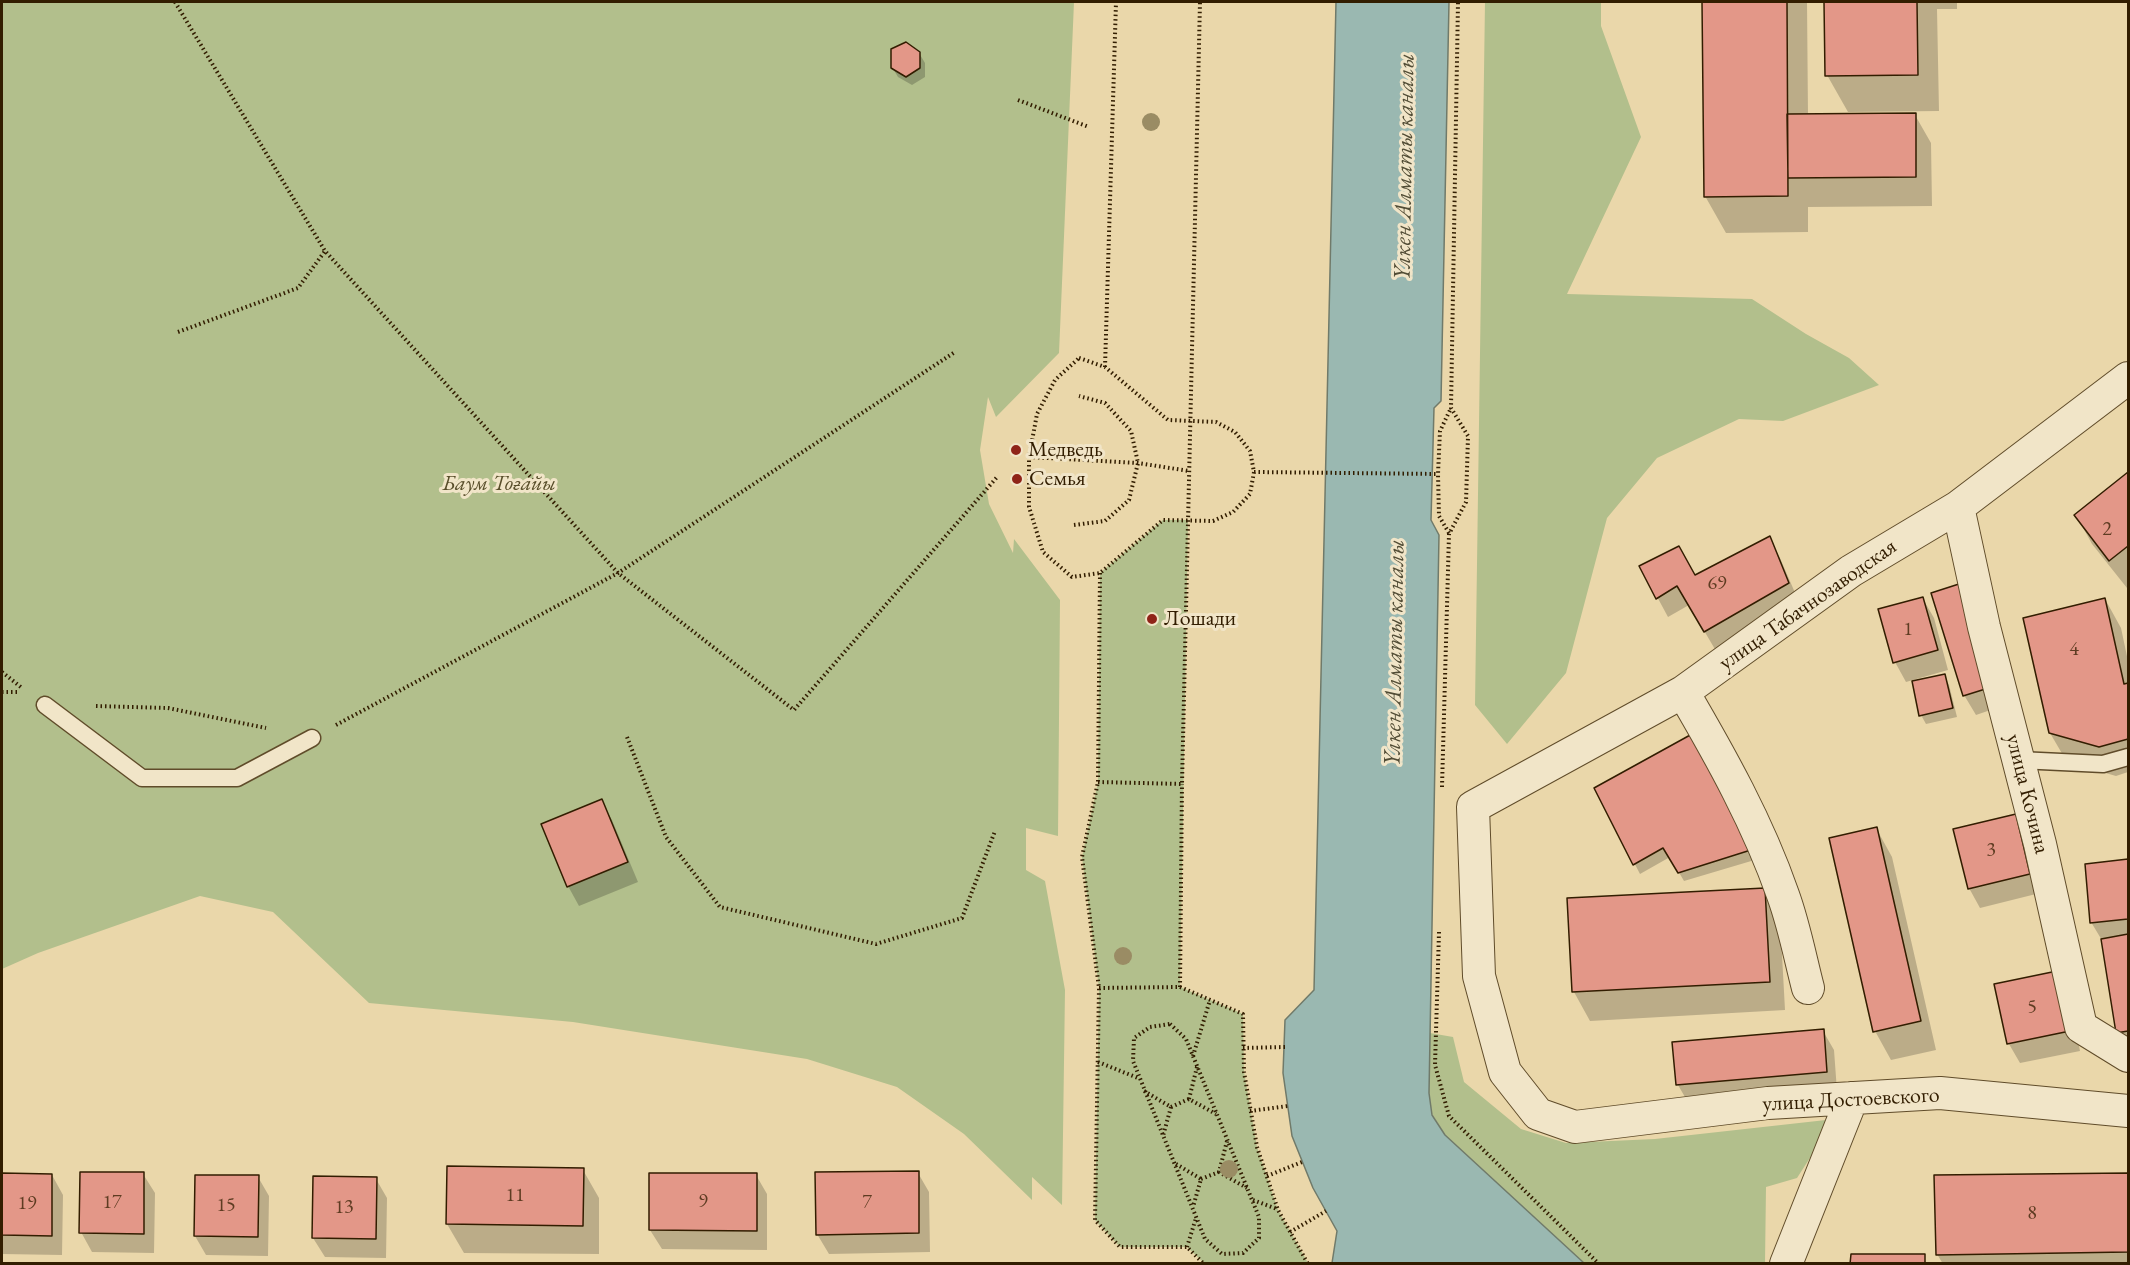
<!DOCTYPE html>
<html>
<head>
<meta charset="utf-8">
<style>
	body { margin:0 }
	#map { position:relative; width:2130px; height:1265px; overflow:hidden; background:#ead7aa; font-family:"EB Garamond",serif }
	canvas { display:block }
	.frame { position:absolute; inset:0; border:3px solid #321d00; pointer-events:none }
</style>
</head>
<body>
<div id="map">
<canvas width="2130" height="1265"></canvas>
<div class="frame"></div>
</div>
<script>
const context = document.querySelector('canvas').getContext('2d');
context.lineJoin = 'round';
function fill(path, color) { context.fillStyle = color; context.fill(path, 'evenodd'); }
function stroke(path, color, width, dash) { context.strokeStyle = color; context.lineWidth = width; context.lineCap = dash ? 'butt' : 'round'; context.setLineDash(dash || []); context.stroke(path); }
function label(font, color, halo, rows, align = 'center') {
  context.font = font + ' "EB Garamond",serif'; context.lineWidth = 6; context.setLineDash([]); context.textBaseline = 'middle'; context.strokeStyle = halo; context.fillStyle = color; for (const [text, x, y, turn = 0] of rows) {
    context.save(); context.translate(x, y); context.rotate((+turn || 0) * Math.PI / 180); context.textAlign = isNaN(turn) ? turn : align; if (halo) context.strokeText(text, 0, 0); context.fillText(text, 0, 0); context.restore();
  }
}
fill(new Path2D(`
	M2 2H1074L1059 353 996 417 988 397 980 450 989 504 1013 553 1014 539 1060 600 1058 836 1026 828V870L1045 881 1065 990 1062 1205 1032 1177V1200L964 1134 897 1087 807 1059 573 1022 369 1003 273 912 200 896 38 953 2 969Z
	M1485 2H1601V26L1641 137 1567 294 1752 299 1806 334 1849 358 1879 385 1783 421 1739 419 1657 458 1607 518 1566 673 1507 744 1475 705Z
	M1163 520H1188L1180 987 1243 1014 1244 1072 1257 1147 1278 1210 1308 1263H1204L1187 1247H1120L1095 1220 1099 988 1082 857 1098 782 1100 573Z
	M1430 1033 1453 1037 1464 1082 1521 1129 1566 1143 1655 1139 1835 1119 1797 1178 1766 1187 1765 1263H1584L1445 1135 1432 1114 1429 1093Z`), '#b2bf8c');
const water = new Path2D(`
	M1336 2H1449L1441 401 1434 408 1431 520 1439 535 1429 1093 1432 1115 1445 1135 1584 1263H1332L1337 1231 1313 1188 1292 1136 1283 1073 1285 1020 1314 990Z`);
fill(water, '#9ab8b1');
stroke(water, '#707a6a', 1.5);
fill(new Path2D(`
	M1703 2H1807L1808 116 1915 115 1931 143 1932 206 1808 207V232L1726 233 1705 196Z
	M1826 2H1957V9H1937L1939 111 1848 112 1827 75Z
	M919 53 925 63V77L912 85 898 77 892 67Z
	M2128 474V587L2127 588 2092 544 2076 515Z
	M1769 538 1780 558 1799 602 1716 651 1689 605 1668 617 1641 567 1695 577Z
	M1932 594 2005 705 1976 715 1964 695Z
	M1923 599 1934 618 1948 670 1906 682 1895 662Z
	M2105 599 2121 628 2128 661V772L2116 776 2067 762 2050 733Z
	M1944 675 1949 685 1957 717 1926 724 1921 715Z
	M1691 736 1758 859 1684 881 1670 857 1640 874 1596 789Z
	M601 801 612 820 638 882 579 906 568 886Z
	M2015 816 2026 835 2040 893 1980 908 1969 888Z
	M1876 828 1892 857 1936 1050 1891 1060 1875 1031Z
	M2128 861V1051L2118 1032 2103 942 2091 922 2086 865Z
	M1764 889 1780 918 1785 1010 1590 1021 1574 992 1569 900Z
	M1996 986 2068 992 2080 1051 2020 1063 2009 1044Z
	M1823 1031 1834 1050 1837 1091 1689 1104 1678 1085Z
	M583 1170 599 1198V1254L464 1253 447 1224Z
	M918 1173 929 1192 930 1252 829 1254 817 1234Z
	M143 1174 155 1193 154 1253 92 1252 81 1232Z
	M2 1175H52L63 1195 62 1255 2 1254Z
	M756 1175 767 1194V1250L662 1249 650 1230Z
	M2128 1175V1264H1943L1937 1254 1936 1177Z
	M258 1177 269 1196 268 1256 206 1255 195 1236Z
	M376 1179 387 1198 386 1258 325 1257 313 1238Z`), '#0003');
const building = new Path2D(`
	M1702 2H1787L1788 196 1704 197Z
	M1824 2H1917L1918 75 1825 76Z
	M906 42 920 52V68L906 77 891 68V49Z
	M1916 113V177L1788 178 1787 114Z
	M2128 472V546L2109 561 2074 515Z
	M1770 536 1789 583 1704 632 1677 586 1656 599 1639 566 1679 546 1695 575Z
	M1962 583 1995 686 1963 696 1931 593Z
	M1923 597 1938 650 1893 663 1878 609Z
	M2105 598 2124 684 2128 683V739L2099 747 2049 733 2023 618Z
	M1945 674 1953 708 1919 716 1912 681Z
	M1692 734 1754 849 1678 873 1663 848 1633 865 1594 788Z
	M602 799 628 862 567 887 541 824Z
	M2016 814 2030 874 1968 889 1953 829Z
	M1877 827 1921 1021 1873 1032 1829 838Z
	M2128 859V919L2090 923 2085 864Z
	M1765 888 1770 982 1572 992 1567 898Z
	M2128 934V1031L2116 1033 2101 939Z
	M2057 971 2070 1031 2007 1044 1994 984Z
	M1824 1029 1827 1072 1676 1085 1672 1042Z
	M447 1166 584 1168 583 1226 446 1224Z
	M919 1171V1233L816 1235 815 1172Z
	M80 1172H144V1234L79 1233Z
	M2 1173 52 1174V1236L2 1235Z
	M649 1173H757V1231L649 1230Z
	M2128 1173V1252L1936 1255 1934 1175Z
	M195 1175H259L258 1237 194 1236Z
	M313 1176 377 1177 376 1239 312 1238Z
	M1851 1254H1925V1264H1850Z`);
fill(building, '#e39788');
stroke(building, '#321d00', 1.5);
const service = new Path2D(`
	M45 705 142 778H237L312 738
	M2019 760 2103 764 2128 757`);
const minor = new Path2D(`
	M2128 378 1958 507 1851 571 1683 692 1473 807 1479 976 1505 1072 1538 1114 1575 1127 1768 1103 1940 1093 2128 1111
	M1958 507 1984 627 2040 844 2081 1027 2128 1056
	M1683 692C1721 757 1758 823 1783 895 1794 925 1800 957 1808 988
	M1786 1264 1852 1098`);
stroke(service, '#604c2a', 19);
stroke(minor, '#604c2a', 34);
stroke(new Path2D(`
	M175 2 325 251 618 573 794 710 998 476
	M1018 100 1089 127
	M178 332 298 288 325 251
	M1079 358 1105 367 1168 420 1216 422 1235 432 1250 451 1254 472 1250 494 1233 512 1213 521 1163 520 1100 573 1072 577 1043 552 1029 507V457L1037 414 1055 380Z
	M1105 367 1116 2
	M1029 457 1138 463 1189 471
	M1254 472 1438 474
	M1074 525 1105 521 1129 500 1138 463 1131 431 1105 403 1079 396
	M1449 533 1439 516 1438 474 1440 431 1451 408
	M1100 573 1098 782 1082 857 1099 988 1095 1220 1120 1247H1187L1204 1264
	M2 672 22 688
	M2 692H19
	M96 706 168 708 266 728
	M336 725 618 573 955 352
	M627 737 666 837 720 907 876 944 962 918 995 831
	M1098 782 1182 784 1200 2
	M1442 787 1449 534 1466 502 1468 436 1451 408 1458 2
	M1439 932 1435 1065 1449 1116 1599 1264
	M1180 987 1182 784
	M1099 988 1180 987 1243 1014 1244 1072 1257 1147 1278 1210 1308 1264
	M1170 1024 1186 1039 1259 1217V1238L1243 1253 1222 1254 1205 1239 1133 1061 1134 1038 1150 1027Z
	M1243 1048 1285 1047
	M1193 1056 1210 1000
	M1098 1062 1138 1078
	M1197 1067 1189 1099 1216 1114
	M1144 1091 1171 1107 1163 1136
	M1171 1107 1189 1099
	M1250 1111 1288 1106
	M1227 1141 1219 1172 1247 1188
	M1176 1164 1201 1179 1193 1207
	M1267 1176 1302 1162
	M1201 1179 1219 1172
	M1253 1200 1277 1209
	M1290 1232 1326 1211
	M1187 1247 1196 1218`), '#321d00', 4, [1.5, 3]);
stroke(service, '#f1e5c8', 16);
stroke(minor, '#f1e5c8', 32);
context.fillStyle = '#9a8c64';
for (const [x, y] of [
	[1151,122],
	[1123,956],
	[1229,1169]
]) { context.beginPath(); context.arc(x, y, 9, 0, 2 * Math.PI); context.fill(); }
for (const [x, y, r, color] of [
	[1016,450,6,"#8f2418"],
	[1017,479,6,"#8f2418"],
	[1152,619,6,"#8f2418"]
]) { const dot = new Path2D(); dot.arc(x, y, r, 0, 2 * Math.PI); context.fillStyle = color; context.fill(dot); stroke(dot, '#f1e5c8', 2); }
label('20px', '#5e3c22', null, [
	["2",2107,530],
	["69",1717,584],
	["1",1908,630],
	["4",2074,650],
	["3",1991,851],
	["5",2032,1008],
	["11",515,1196],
	["9",703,1202],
	["17",112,1203],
	["7",867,1203],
	["19",27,1204],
	["15",226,1206],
	["13",344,1208],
	["8",2032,1214]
]);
label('22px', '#321d00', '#f1e5c8', [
	["Медведь",1028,450],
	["Семья",1029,479],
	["Лошади",1164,619]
], 'left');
label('italic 22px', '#584e2a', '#f1e5c8', [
	["Баум Тоғайы",499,484]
]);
label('22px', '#321d00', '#f1e5c8', [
	["улица Табачнозаводская",1808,605,-35],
	["улица Кочина",2027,794,76],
	["улица Достоевского",1851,1100,-3]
]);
label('italic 24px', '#514c35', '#f1e5c8', [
	["Үлкен Алматы каналы",1405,167,-89],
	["Үлкен Алматы каналы",1395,653,-89]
]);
</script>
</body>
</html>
